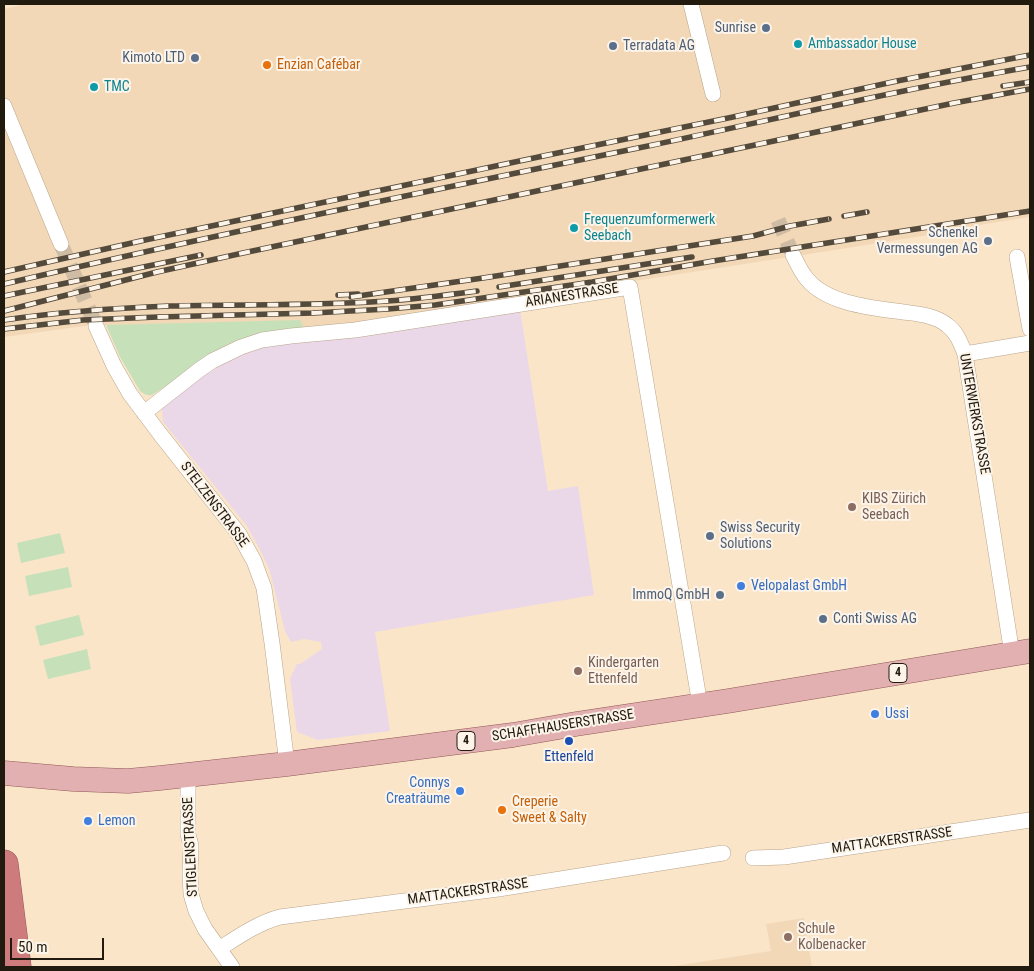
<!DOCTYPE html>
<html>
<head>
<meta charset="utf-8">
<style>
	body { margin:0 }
	#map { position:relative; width:1034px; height:971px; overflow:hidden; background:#fae5c9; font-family:"Roboto Condensed",sans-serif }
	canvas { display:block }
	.frame { position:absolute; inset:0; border:5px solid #211a0f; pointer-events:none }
	.scale { position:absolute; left:10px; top:938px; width:94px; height:22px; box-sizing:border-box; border:2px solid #211a0f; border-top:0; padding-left:6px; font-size:15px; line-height:18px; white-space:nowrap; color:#211a0f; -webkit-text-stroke:4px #fcf4e9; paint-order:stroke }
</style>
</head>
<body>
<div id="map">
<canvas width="1034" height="971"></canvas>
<div class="frame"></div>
<div class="scale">50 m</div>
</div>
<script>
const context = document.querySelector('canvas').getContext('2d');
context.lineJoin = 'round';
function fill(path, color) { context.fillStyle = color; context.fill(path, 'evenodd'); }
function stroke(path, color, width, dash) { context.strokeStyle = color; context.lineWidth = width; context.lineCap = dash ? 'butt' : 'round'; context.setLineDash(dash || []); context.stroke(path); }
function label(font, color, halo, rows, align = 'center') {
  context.font = font + ' "Roboto Condensed",sans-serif'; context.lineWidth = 4; context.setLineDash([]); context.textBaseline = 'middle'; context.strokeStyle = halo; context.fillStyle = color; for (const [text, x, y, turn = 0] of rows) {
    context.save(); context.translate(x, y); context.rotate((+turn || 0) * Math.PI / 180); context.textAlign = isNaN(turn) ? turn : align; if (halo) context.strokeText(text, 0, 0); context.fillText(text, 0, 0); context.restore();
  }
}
fill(new Path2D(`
	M25 4H1030V217L953 229V231L822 252 362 323 304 328 201 324 106 325 85 326 4 337V9Z
	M804 918 812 967H668L771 951 766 924Z`), '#f2d8b6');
fill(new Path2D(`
	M520 309 548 491 578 486 594 595 375 632 390 731 318 740 297 732 290 679 297 664H300L322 649 321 642 304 639 291 642 285 631 269 568 257 544 247 526 163 422 162 409 197 380 233 358 262 348 274 345Z`), '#ead8e9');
fill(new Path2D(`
	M300 320 304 328 186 373 152 395C147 396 144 394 140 391L120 357 106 325Z
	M60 533 65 553 21 563 17 543Z
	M68 567 72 587 29 596 25 576Z
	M79 615 84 635 40 646 35 626Z
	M87 649 91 669 48 679 43 660Z`), '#c6e1b9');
stroke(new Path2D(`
	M778 220 793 255
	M61 244 96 326`), '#cfbca4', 15, [15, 8]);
const minor = new Path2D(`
	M691 4 713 94
	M4 106 61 244
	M793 255C797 263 801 272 807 279 827 304 873 308 903 312 918 314 935 315 947 325 957 332 961 344 965 354L1012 654
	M1017 257 1030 329
	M96 326 114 366 130 394 160 434 239 534 254 561 264 588 272 643 287 764
	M965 354 1030 343
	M144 413 199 370 212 361 241 347 262 340 291 336 355 330 630 287 700 705
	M188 775V834L191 846 190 873 191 894 196 911 205 929 232 967
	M753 858 784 857 1030 820
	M219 949C239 936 258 923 280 917L498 889 723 853`);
const primary = new Path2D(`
	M4 773 73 779 128 781 160 778 287 764 513 735 576 724 728 701 1030 651`);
const motorway = new Path2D(`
	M4 864 17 967`);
stroke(minor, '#b9a58b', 16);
stroke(primary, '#915956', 25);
stroke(motorway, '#915956', 29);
stroke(minor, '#fff', 15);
stroke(primary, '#e2b0b1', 24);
stroke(motorway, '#ce7b7d', 28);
const rail = new Path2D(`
	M1003 86 1030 82
	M844 216 867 212
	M4 272 145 240 548 155 733 117 897 81 1030 55
	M4 284C218 234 433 190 648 146 776 119 902 89 1030 67
	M499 287 692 257
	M338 295 358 294
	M4 296 201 255
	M351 297 483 278 753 236 790 226 829 219
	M4 311 157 272 243 253 954 103 1030 89
	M4 320C59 312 115 308 170 306 242 304 315 306 387 301 417 299 447 295 477 291
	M4 329 83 320 158 317 313 313 388 309 435 305 592 282 713 261 1030 211`);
stroke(rail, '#544a3b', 5.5);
stroke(rail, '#fcf4e9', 4, [11]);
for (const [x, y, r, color] of [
	[766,28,5,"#5c6f8a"],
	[798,44,5,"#0f9aa8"],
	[613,46,5,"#5c6f8a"],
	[195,58,5,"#5c6f8a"],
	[267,65,5,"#e8710a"],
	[94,87,5,"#0f9aa8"],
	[574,228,5,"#0f9aa8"],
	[988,241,5,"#5c6f8a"],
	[852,507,5,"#8d6e63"],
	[710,536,5,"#5c6f8a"],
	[741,586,5,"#3f7fe0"],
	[720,595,5,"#5c6f8a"],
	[823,619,5,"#5c6f8a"],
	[578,671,5,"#8d6e63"],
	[875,714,5,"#3f7fe0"],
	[569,741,5,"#1a4fb4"],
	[460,791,5,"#3f7fe0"],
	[502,810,5,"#e8710a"],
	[88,821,5,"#3f7fe0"],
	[788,937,5,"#8d6e63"]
]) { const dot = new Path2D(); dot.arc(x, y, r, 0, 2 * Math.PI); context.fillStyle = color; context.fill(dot); stroke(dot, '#fcf4e9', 2); }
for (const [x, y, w] of [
	[898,673,18],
	[466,741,18]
]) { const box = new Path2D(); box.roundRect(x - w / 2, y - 9.5, w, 19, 4); context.fillStyle = '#fcf4e9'; context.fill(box); stroke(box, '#211a0f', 1); }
label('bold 12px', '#211a0f', null, [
	["4",898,673],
	["4",466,741]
]);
label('14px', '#4e5e75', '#fcf4e9', [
	["Sunrise",756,28],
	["Terradata AG",623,46,"left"],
	["Kimoto LTD",185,58],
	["Schenkel",978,233],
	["Vermessungen AG",978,249],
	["Swiss Security",720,528,"left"],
	["Solutions",720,544,"left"],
	["ImmoQ GmbH",710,595],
	["Conti Swiss AG",833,619,"left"]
], 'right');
label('14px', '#0d838f', '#fcf4e9', [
	["Ambassador House",808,44],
	["TMC",104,87],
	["Frequenzumformerwerk",584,220],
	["Seebach",584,236]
], 'left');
label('14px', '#c56008', '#fcf4e9', [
	["Enzian Cafébar",277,65],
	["Creperie",512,802],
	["Sweet & Salty",512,818]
], 'left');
label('14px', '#211a0f', '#fcf4e9', [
	["ARIANESTRASSE",572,296,-9],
	["UNTERWERKSTRASSE",974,414,80],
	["STELZENSTRASSE",214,505,53],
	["SCHAFFHAUSERSTRASSE",563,726,-9],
	["MATTACKERSTRASSE",892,841,-8],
	["STIGLENSTRASSE",191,847,-93],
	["MATTACKERSTRASSE",468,892,-8]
]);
label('14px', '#785e54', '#fcf4e9', [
	["KIBS Zürich",862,499],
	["Seebach",862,515],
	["Kindergarten",588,663],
	["Ettenfeld",588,679],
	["Schule",798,929],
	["Kolbenacker",798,945]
], 'left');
label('14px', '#366cbe', '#fcf4e9', [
	["Velopalast GmbH",751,586],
	["Ussi",885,714],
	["Connys",450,783,"right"],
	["Creaträume",450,799,"right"],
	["Lemon",98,821]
], 'left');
label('14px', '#164399', '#fcf4e9', [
	["Ettenfeld",569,757]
]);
</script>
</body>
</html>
